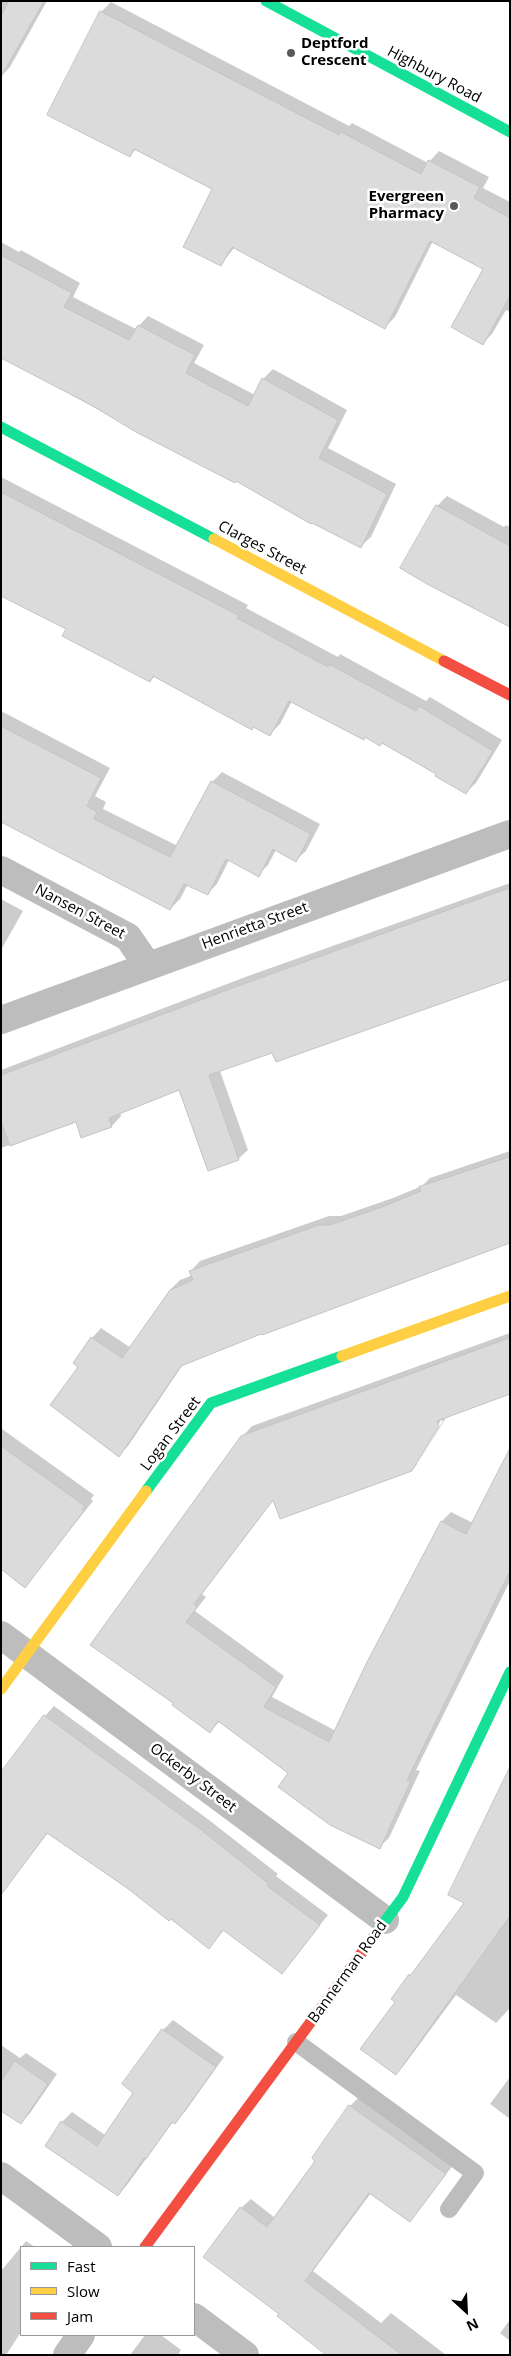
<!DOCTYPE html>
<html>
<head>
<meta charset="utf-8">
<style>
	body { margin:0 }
	#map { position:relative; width:511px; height:2356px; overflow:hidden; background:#fff; font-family:"Open Sans",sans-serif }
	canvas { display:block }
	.frame { position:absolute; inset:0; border:2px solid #000; pointer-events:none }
	.legend { position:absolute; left:20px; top:2246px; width:175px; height:90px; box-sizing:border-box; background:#fff; border:1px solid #999; margin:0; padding:6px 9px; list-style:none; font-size:15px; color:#000 }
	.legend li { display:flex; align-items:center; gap:10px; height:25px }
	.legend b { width:25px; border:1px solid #999 }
	.north { position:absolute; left:441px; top:2286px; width:50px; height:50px; -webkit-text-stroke:4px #fff; paint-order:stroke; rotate:155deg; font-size:14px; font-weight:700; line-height:20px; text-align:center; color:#000 }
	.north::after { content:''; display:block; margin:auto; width:18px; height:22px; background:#000; clip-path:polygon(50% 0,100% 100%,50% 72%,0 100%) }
</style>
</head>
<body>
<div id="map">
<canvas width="511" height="2356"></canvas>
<div class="frame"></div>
<ul class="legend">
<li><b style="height:6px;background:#16e098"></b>Fast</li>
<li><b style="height:6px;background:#ffcf43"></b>Slow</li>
<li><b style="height:6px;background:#f24e42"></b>Jam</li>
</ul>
<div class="north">N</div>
</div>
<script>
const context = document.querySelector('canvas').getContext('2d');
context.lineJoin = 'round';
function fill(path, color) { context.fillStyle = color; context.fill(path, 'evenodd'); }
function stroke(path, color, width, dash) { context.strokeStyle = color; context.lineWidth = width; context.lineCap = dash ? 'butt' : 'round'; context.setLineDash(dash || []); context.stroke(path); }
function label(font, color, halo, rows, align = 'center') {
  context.font = font + ' "Open Sans",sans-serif'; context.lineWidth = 5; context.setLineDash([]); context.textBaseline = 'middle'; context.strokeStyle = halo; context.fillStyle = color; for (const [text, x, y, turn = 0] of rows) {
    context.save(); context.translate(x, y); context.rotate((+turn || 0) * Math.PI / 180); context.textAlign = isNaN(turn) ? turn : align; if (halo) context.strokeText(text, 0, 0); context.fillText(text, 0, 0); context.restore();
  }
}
fill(new Path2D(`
	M1 1H47L10 67 1 76Z
	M111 2 349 126 352 123 428 163 439 151 489 177 483 188 510 202V312L506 310 492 334 483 343 485 268 433 241 395 317 385 327 235 247 220 265 213 188 136 149 130 156 101 12Z
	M1 242 19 252 21 250 80 283 73 297 104 313 136 329 148 316 204 345 194 363 255 395 263 379 273 369 347 410 328 448 396 484 371 537 361 546 236 480 136 431 1 355Z
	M1 477 248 605 246 608 338 657 340 654 426 701 430 697 502 740 476 783 465 793 438 774 382 742 292 701 280 724 270 734 155 676 150 681 68 628 1 593Z
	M447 496 504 527 506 525 510 527V627L453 597 437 506Z
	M1 711 110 768 95 796 106 802 103 809 178 846 212 782 222 772 320 824 306 851 296 860 276 850 268 865 258 875 229 860 217 884 207 894 188 884 180 899 170 909 1 820Z
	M510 883V978L273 1052 220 1071 248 1150 238 1159 180 1088 120 1112 121 1116 112 1126 82 1137 76 1121 1 1148V1070L248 976Z
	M1 899 23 911 1 950Z
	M510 1151V1242L262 1332 184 1363 128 1446 119 1455 79 1367 92 1338 101 1328 131 1348 170 1290 180 1280 193 1275 191 1271 200 1261 329 1216H341L393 1198 422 1186 430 1178Z
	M510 1333V1392L447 1416 418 1463 443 1421 441 1420 414 1464H417L411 1470 274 1499 202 1594 206 1597 195 1611 284 1676 272 1697 336 1731 367 1665 442 1521 451 1512 473 1523 510 1450V1581L416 1770 420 1771 389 1838 379 1847 290 1773 220 1721 210 1731 175 1703 92 1644 242 1437 252 1426Z
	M2 1429 94 1495 91 1499 93 1501 25 1586 1 1568Z
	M54 1706 209 1820 278 1874 276 1876 328 1915 282 1972 224 1930 209 1947 127 1887 48 1833 7 1885 45 1716Z
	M510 1770V2008L496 2023 456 1995 405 2064 396 2074 397 2001 393 1999 466 1903Z
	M173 2020 224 2057 184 2113 173 2122 127 2185 118 2195 62 2122 72 2112 105 2135 134 2093 163 2030Z
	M1 2045 20 2058 26 2053 57 2074 30 2113 21 2123 1 2109Z
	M510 2077V2119L490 2104Z
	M359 2097 454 2164 410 2221 371 2193 313 2271 381 2323 391 2313 446 2355H342L281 2314 241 2208 251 2199 275 2218 317 2161 313 2158 350 2106Z
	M26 2241 35 2247H21V2332L6 2355H1V2271Z
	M510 2320V2341L500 2333Z
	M145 2335H161L181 2350 178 2355H130Z`), '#0003');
const building = new Path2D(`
	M9 1H44L1 77V16Z
	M100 11 339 135 341 132 421 174 428 160 480 187 474 198 510 218V296L483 345 451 327 483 269 430 241 385 329 232 247 221 266 183 247 212 189 134 149 130 157 47 115Z
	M1 255 72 293 64 307 129 340 138 325 195 355 186 373 248 406 262 378 338 420 319 458 387 494 361 548 312 523 311 524 236 481 235 483 136 432 93 406 1 358Z
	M1 492 238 615 237 618 328 667 329 664 416 711 419 706 493 751 466 794 435 776 436 774 382 743 380 746 365 737 364 740 289 701 270 736 253 727 252 730 153 676 150 682 62 636 66 629 1 596Z
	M436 505 510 546V627L427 584 400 568Z
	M1 726 101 778 87 806 97 812 94 819 170 857 211 781 311 834 296 862 273 849 259 877 226 859 208 895 184 884 170 910 1 822Z
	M510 888V979L276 1062 272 1053 209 1075 239 1160 208 1171 179 1090 109 1118 112 1127 81 1138 76 1122 10 1146 1 1122V1075L238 986Z
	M510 1157V1243L262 1335 261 1334 181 1366 119 1457 50 1405 78 1367 73 1363 91 1337 122 1358 170 1290 193 1280 189 1271 319 1225H330L382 1207 421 1191 419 1187Z
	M510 1338V1394L437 1421 439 1426 412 1471 280 1519 273 1500 194 1604 197 1607 186 1622 276 1687 264 1707 329 1742 366 1664 441 1521 466 1534 510 1448V1571L407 1780 411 1781 380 1849 330 1825 278 1787 288 1773 218 1721 210 1733 172 1705 173 1703 90 1645 241 1436Z
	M1 1446 85 1506 82 1510 84 1511 25 1588 1 1569Z
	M44 1715 200 1829 269 1884 267 1886 320 1925 282 1974 223 1930 209 1949 171 1919 169 1921 127 1888 47 1833 1 1895V1772Z
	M510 1767V1916L396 2075 360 2049 395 2002 391 1999 409 1974 410 1976 464 1903 448 1895Z
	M162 2029 216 2067 175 2124 172 2122 146 2159 144 2158 118 2196 45 2146 61 2121 97 2146 133 2093 122 2084Z
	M15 2061 48 2084 21 2124 1 2111V2082Z
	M349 2105 446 2174 410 2222 369 2193 305 2281 402 2355H326L277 2316 279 2314 203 2257 240 2207 267 2227 315 2161 312 2158Z`);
fill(building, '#dbdbdb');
stroke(building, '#c3c3c3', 1);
stroke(new Path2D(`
	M296 2042 475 2173 449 2209`), '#bdbdbd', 18);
stroke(new Path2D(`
	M1 870 128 937 148 966
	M1 1020 510 834
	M1 1635 385 1920
	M1 2176 98 2247
	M194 2317 245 2355
	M67 2355 81 2335`), '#bdbdbd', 28);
stroke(new Path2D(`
	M266 1 510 132
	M1 427 214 539
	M146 1491 211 1403 342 1356
	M377 1932 403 1897 510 1672`), '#16e098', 11);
stroke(new Path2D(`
	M214 539 444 661
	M342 1356 510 1296
	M1 1689 146 1491`), '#ffcf43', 11);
stroke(new Path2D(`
	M444 661 510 695
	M145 2247 377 1932`), '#f24e42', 11);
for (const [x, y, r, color] of [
	[291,53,5,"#595959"],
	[454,206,5,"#595959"]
]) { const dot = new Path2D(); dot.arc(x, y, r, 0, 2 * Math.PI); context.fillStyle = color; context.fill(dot); stroke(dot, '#fff', 2); }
label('bold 15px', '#000', '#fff', [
	["Deptford",301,44],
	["Crescent",301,61],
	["Evergreen",444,197,"right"],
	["Pharmacy",444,214,"right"]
], 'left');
label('15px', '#000', '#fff', [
	["Highbury Road",434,75,28],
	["Clarges Street",262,548,28],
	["Nansen Street",80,912,28],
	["Henrietta Street",255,926,-20],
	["Logan Street",171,1434,-53],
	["Ockerby Street",193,1778,37],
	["Bannerman Road",348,1972,-54]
]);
</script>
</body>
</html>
